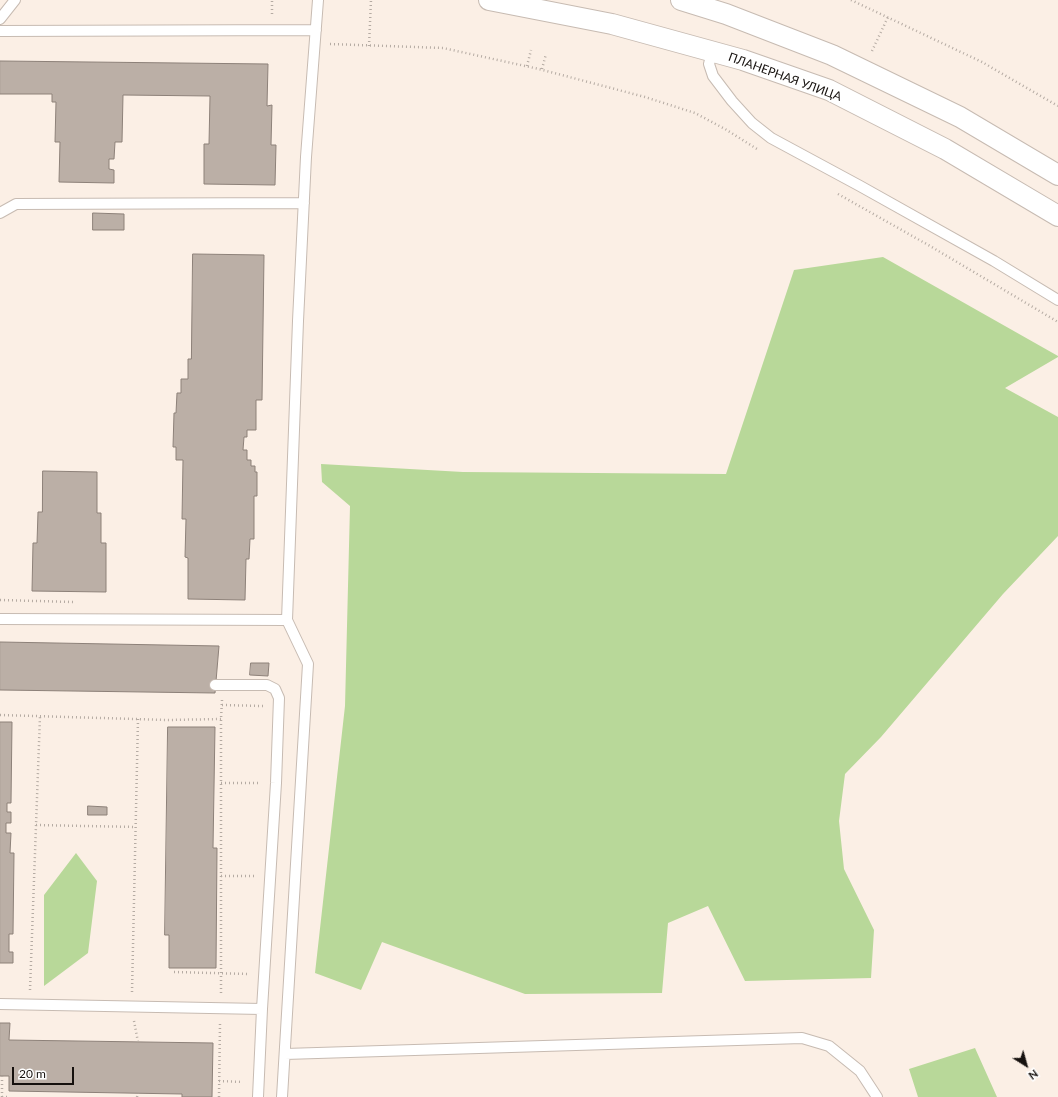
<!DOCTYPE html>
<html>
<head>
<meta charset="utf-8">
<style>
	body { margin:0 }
	#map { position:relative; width:1058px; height:1097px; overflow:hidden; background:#fbefe5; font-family:Lato,sans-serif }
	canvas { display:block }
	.north { position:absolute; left:1006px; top:1045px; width:40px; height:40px; -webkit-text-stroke:3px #fff; paint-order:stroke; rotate:143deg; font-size:11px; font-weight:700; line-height:16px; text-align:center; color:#16110e }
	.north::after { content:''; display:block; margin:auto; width:14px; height:18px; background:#16110e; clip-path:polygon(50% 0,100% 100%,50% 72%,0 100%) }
	.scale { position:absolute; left:12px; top:1067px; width:62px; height:18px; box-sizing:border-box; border:2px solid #16110e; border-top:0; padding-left:5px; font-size:12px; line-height:14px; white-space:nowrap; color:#16110e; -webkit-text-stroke:3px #fff; paint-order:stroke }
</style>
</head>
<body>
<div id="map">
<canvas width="1058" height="1097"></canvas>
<div class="north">N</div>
<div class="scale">20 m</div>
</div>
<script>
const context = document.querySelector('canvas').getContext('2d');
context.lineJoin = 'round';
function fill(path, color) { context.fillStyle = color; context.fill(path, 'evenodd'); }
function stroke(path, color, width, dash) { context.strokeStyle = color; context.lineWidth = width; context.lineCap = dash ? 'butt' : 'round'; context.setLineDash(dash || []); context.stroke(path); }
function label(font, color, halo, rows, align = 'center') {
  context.font = font + ' Lato,sans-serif'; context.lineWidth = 4; context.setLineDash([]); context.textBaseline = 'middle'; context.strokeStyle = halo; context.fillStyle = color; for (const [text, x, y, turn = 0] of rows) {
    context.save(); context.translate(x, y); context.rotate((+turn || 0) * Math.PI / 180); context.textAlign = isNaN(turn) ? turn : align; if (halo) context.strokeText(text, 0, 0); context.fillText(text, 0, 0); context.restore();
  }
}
fill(new Path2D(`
	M883 257 1058 356V357L1005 388 1058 417V536L1003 594 881 737 845 774 839 821 844 869 874 930 871 978 745 981 708 906 668 923 662 993 525 994 382 942 361 990 315 973 345 706 350 506 322 482 321 464 463 472 726 474 794 270Z
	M76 853 97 881 88 953 44 986V895Z
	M975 1048 997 1097H918L909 1069Z`), '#b8d899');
const building = new Path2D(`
	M0 61 268 64 267 106 272 105 271 145H276L275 185 204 184V144H209L210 96 123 95 122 142H115L114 159H109V169L114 170V183L59 182 60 142H55L56 102H52V94H0Z
	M93 213 124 214V230H93Z
	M193 254 264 255 262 400H256V430H247V437H244L243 450H247V460H251V466H255V472H257V496H254V539H250L249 559H246L245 600 188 599V558L185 557 186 519H182L183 460H176V447H173L174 413H176L177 393H181V379H188V359H191Z
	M43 471 97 472V513H101V543H106V592L32 591 33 543H37L38 512H42Z
	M0 642 219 646 215 693 0 690Z
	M251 663H269L268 676 250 675Z
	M0 722H12L11 803H7V812H11V823H6V833H11L10 853H14L13 934H9V952H13V963H0Z
	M168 727H215L213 848H217L216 968H169V935H165Z
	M88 806 107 807V815H88Z
	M0 1023H10L9 1040 213 1043 212 1097H182V1094L9 1091V1076H0Z`);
fill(building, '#bbafa6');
stroke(building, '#8d8179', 1);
const lane = new Path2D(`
	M0 19 15 0
	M0 31 316 30
	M712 52 709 64 713 76 732 101 752 123 771 138 860 186 994 261 1058 300
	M0 213 16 204 304 203
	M0 619 287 620
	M215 685H267L275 689 279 698 276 783 262 1009
	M0 1004 262 1009 258 1097
	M285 1054 802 1038 829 1046 860 1071 877 1097
	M282 1097 308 664 287 620 298 321 306 157 318 0`);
const street = new Path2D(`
	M489 0 612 24 743 60 829 90 945 149 1058 216
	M681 0 726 14 832 55 960 117 1058 175`);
stroke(lane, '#c7bbb2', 12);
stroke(street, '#c7bbb2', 22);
stroke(new Path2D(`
	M851 0 982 62 1058 106
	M272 14V0
	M330 44 443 48 539 69 645 97 695 113 725 129 757 149
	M369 46 371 0
	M872 51 888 17
	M527 66 531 50
	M542 69 546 54
	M838 194 930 246 1058 322
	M0 600 73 602
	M222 705 263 706
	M0 715 168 720 221 719
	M221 783H260
	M36 825 136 827
	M221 876H255
	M174 972 249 974
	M30 990 40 716
	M132 992 138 719
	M221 993V719L222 700
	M134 1021 138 1042
	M219 1081 243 1082
	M2 1097V1076
	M2 1097H7
	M137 1097 138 1093
	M219 1097 220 1024`), '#b5aba3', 2.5, [1, 3]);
stroke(lane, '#fff', 10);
stroke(street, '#fff', 20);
label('12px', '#16110e', '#fff', [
	["ПЛАНЕРНАЯ УЛИЦА",785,77,20]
]);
</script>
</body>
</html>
